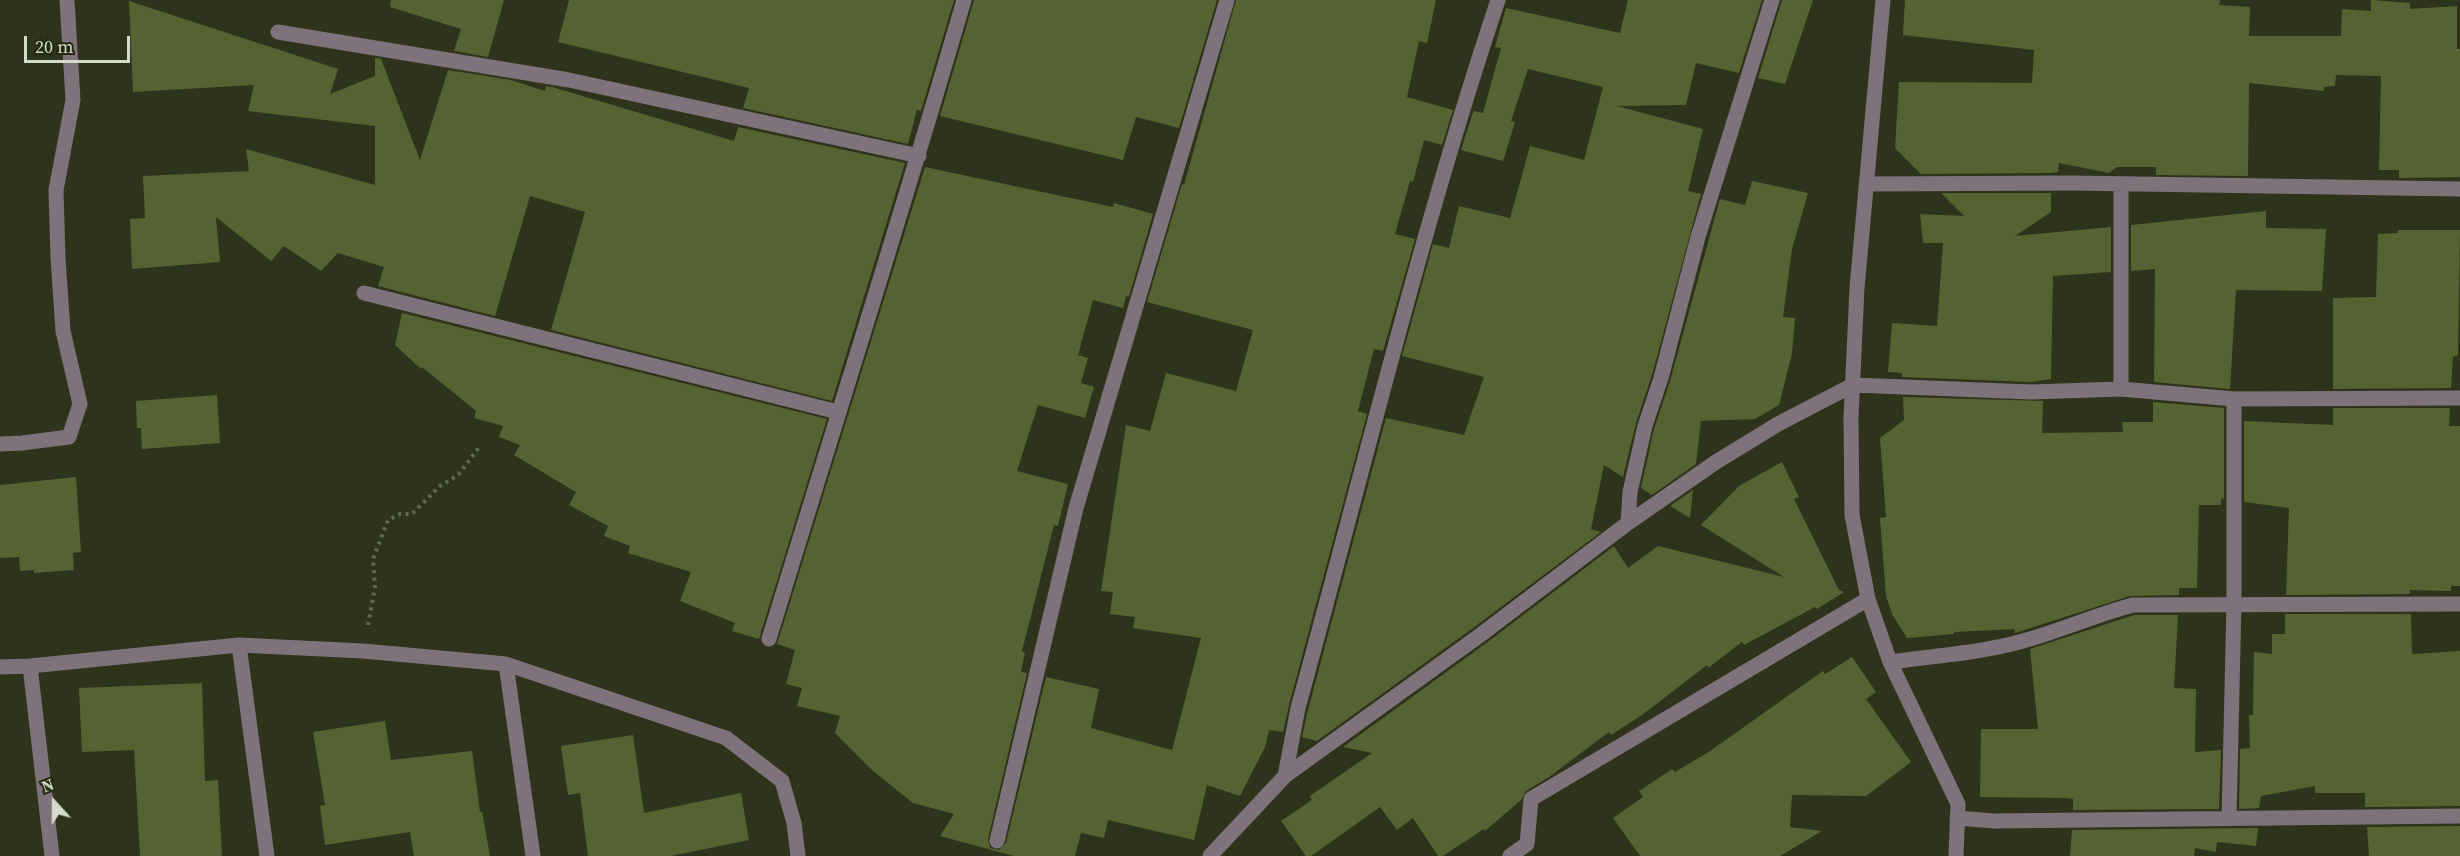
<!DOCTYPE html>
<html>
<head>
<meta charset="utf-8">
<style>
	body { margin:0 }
	#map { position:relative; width:2460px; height:856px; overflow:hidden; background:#2d341b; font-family:"Source Serif 4",serif }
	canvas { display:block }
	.north { position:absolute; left:24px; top:772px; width:60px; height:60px; -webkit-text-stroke:4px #232a11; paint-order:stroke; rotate:339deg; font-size:16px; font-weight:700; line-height:24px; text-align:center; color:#d5dbcb }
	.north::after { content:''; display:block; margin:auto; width:21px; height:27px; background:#d5dbcb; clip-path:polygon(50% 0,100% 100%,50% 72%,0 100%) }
	.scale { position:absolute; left:24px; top:36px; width:106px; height:27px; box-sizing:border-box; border:3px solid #d5dbcb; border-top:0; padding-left:8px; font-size:18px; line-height:21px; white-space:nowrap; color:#d5dbcb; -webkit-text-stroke:4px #232a11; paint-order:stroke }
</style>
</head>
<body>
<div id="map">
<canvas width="2460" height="856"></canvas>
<div class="north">N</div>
<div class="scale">20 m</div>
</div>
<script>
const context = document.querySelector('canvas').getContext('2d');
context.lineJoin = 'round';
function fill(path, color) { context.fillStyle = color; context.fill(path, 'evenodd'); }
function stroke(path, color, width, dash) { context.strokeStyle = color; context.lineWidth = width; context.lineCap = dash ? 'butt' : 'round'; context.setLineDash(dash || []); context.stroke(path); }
fill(new Path2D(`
	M391 0H504L488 57 454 51 461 29 390 7Z
	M569 0H954L921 111 917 110 908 144 743 108 749 88 558 42Z
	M974 0H1217L1179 128 1136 117 1123 160 940 116Z
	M1236 0H1436L1427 43 1419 41 1407 97 1453 110 1442 145 1424 140 1413 182 1410 181 1395 234 1415 239 1383 351 1374 349 1358 411 1367 414 1289 705 1283 732 1269 730 1265 747 1240 796 1207 785 1194 840 1108 820 1104 838 1081 833 1075 856H1014L940 836 954 814 913 803 872 770 835 733 840 716 797 706 802 688 786 684 795 650 777 644 925 167 1113 207 1114 203 1153 214 1129 297 1126 296 1123 308 1093 300 1078 355 1088 358 1081 383 1094 387 1085 418 1038 405 1017 471 1068 484 1058 526 1054 525 1022 651 1025 652 1021 672 1027 673 988 839 990 848 999 850 1006 843 1046 677 1099 689 1091 728 1172 750 1201 638 1133 628 1135 617 1110 614 1113 592 1101 591 1126 425 1150 431 1166 373 1236 391 1253 330 1147 302 1182 184 1184 185Z
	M1628 0H1762L1739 73 1696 63 1686 105 1617 106 1703 129 1688 191 1701 194 1652 375 1636 423 1623 477 1604 465 1591 529 1601 532 1473 628 1317 741 1302 737 1308 710 1386 418 1464 435 1484 377 1402 356 1433 244 1449 248 1459 206 1510 218 1530 146 1584 160 1603 87 1528 69 1511 121 1515 122 1503 161 1461 150 1472 115 1474 111 1483 113 1501 48 1495 47 1506 8 1620 33Z
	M1782 0H1813L1785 84 1758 78Z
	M1905 0H2220L2219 5 2250 7 2249 36H2341L2342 9 2371 11V0L2410 3V9L2457 6V49H2460V177L2399 178V170H2379L2381 76 2336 75 2335 86 2324 87V91L2249 83 2248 176 2156 175V167H2117L2109 173 2059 163 2058 172 2051 173 1921 174 1895 148 1899 82 2032 83 2034 50 1903 35Z
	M129 1 338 69 330 94 375 76V58L381 59 420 160 448 70 511 80 545 91 546 86 552 87 734 141 738 127 905 163 832 401 551 330 585 212 530 196 495 316 378 286 384 267 338 253 321 271 284 246 271 261 216 217 220 262 132 269 130 219 145 218 143 176 249 171 246 149 375 185V126L248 111 254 85 133 92Z
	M1752 181 1808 193 1792 249 1783 317 1795 318 1792 354 1779 405 1755 419 1701 421 1696 464 1652 495 1641 488 1654 429 1670 381 1720 199 1745 205Z
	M1941 193H2051V212L2015 236 2111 227V272L2053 276 2051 379 2031 382 1902 377V373L1888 372 1892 323 1937 326 1943 243H1923L1920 214 1964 216Z
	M2266 211V228L2326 229 2322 291 2236 290 2230 389 2154 382 2155 269 2131 271V225Z
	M2398 230H2460L2458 355 2453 357 2451 388 2333 389V298L2376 297 2378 234 2398 233Z
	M402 313 827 419 759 639 732 631 735 623 680 601 691 572 628 553 630 546 604 536 608 526 569 505 576 492 514 455 520 445 499 437 503 426 474 418 476 411 422 367 421 369 395 345Z
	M217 395 220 443 142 449 141 428H137L136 401Z
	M1903 397 2043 401 2042 433 2123 432 2122 422H2153V402L2224 408V499L2221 498V505H2199L2197 588H2179V595L2130 596 2015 633 2014 629 1954 632V634L1907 638 1892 614 1886 596 1880 518 1886 517 1880 438 1904 420Z
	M2333 408H2450L2449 426H2460V586H2451V591L2410 590V594L2286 595 2289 508 2244 502V421L2333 425Z
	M1782 462 1799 497 1794 499 1839 590 1844 592 1817 609 1815 607 1744 645 1742 642 1708 668 1707 665 1642 715 1611 735 1609 732 1549 777 1526 791 1521 800 1485 831 1484 829 1443 856H1438L1413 818 1397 830 1380 807 1311 856H1306L1281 821 1312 800 1310 796 1372 753 1343 747 1485 644 1614 546 1628 568 1658 546 1784 577 1701 525 1739 486Z
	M76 477 81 552 73 553 74 570 34 573V570L20 571 19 557 0 558V485Z
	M1693 490 1690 518 1670 506Z
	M2285 614H2411L2412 654 2460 651V806L2365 807V793H2315V786L2261 796 2259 808 2239 809 2240 749 2250 748 2249 715H2253L2254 652 2272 654V634H2285Z
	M2134 615H2178L2174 688 2196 689 2195 752 2221 750 2219 809 2073 810V799L2066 798 1980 797 1981 729H2038L2030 649Z
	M1852 657 1876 692 1866 699 1911 762 1866 796 1792 795 1790 827 1822 831 1780 856H1640L1613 818 1643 797 1639 791 1672 769 1675 772 1710 751 1823 671 1825 674Z
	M202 683 205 781 218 780 222 856H140L134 750 82 752 79 688Z
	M385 721 391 760 472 751 480 812 482 811 490 856H414L410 832 325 845 320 806 325 805 313 732Z
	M633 735 644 813 741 793 749 840 671 856H588L580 793 568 795 561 746Z
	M2460 826V856H2369L2367 827Z
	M2258 828 2256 846 2217 842 2216 852 2195 848 2194 856H2070L2072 830Z`), '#556332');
stroke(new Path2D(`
	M368 625 375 587 373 559 388 520 400 514H412L440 486 458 475 481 445`), '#626953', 4, [3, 4.5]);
stroke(new Path2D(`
	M1883 0 1857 288 1851 418 1852 515 1868 599 1890 662 1958 804 1956 856
	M278 32 569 80 919 156
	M1867 184 2074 183 2460 189
	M2121 184V389
	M364 293 838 412
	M0 444 22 443 69 437 80 404 63 331 58 258 56 190 73 100 67 0
	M1628 523 1630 492 1645 426 1661 378 1698 237 1772 0
	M769 639C834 426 902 214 964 0
	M239 645 267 856
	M1890 662C1934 656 1980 653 2023 641 2060 631 2095 615 2133 605L2460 604
	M506 664 533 856
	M30 666 52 856
	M0 667 30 666 239 645 363 651 506 664 726 738 782 781 794 823 798 856
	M1285 776 1479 636 1628 523 1716 462 1778 424 1853 385 2031 392 2121 389 2234 399 2460 398
	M1957 818 1994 821 2460 816
	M2229 818 2234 604V399
	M997 841 1076 508 1227 0
	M1210 856 1285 776 1298 708C1363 472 1420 233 1498 0
	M1510 856 1527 844 1531 799 1868 599`), '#7f727a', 15);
</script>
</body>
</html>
